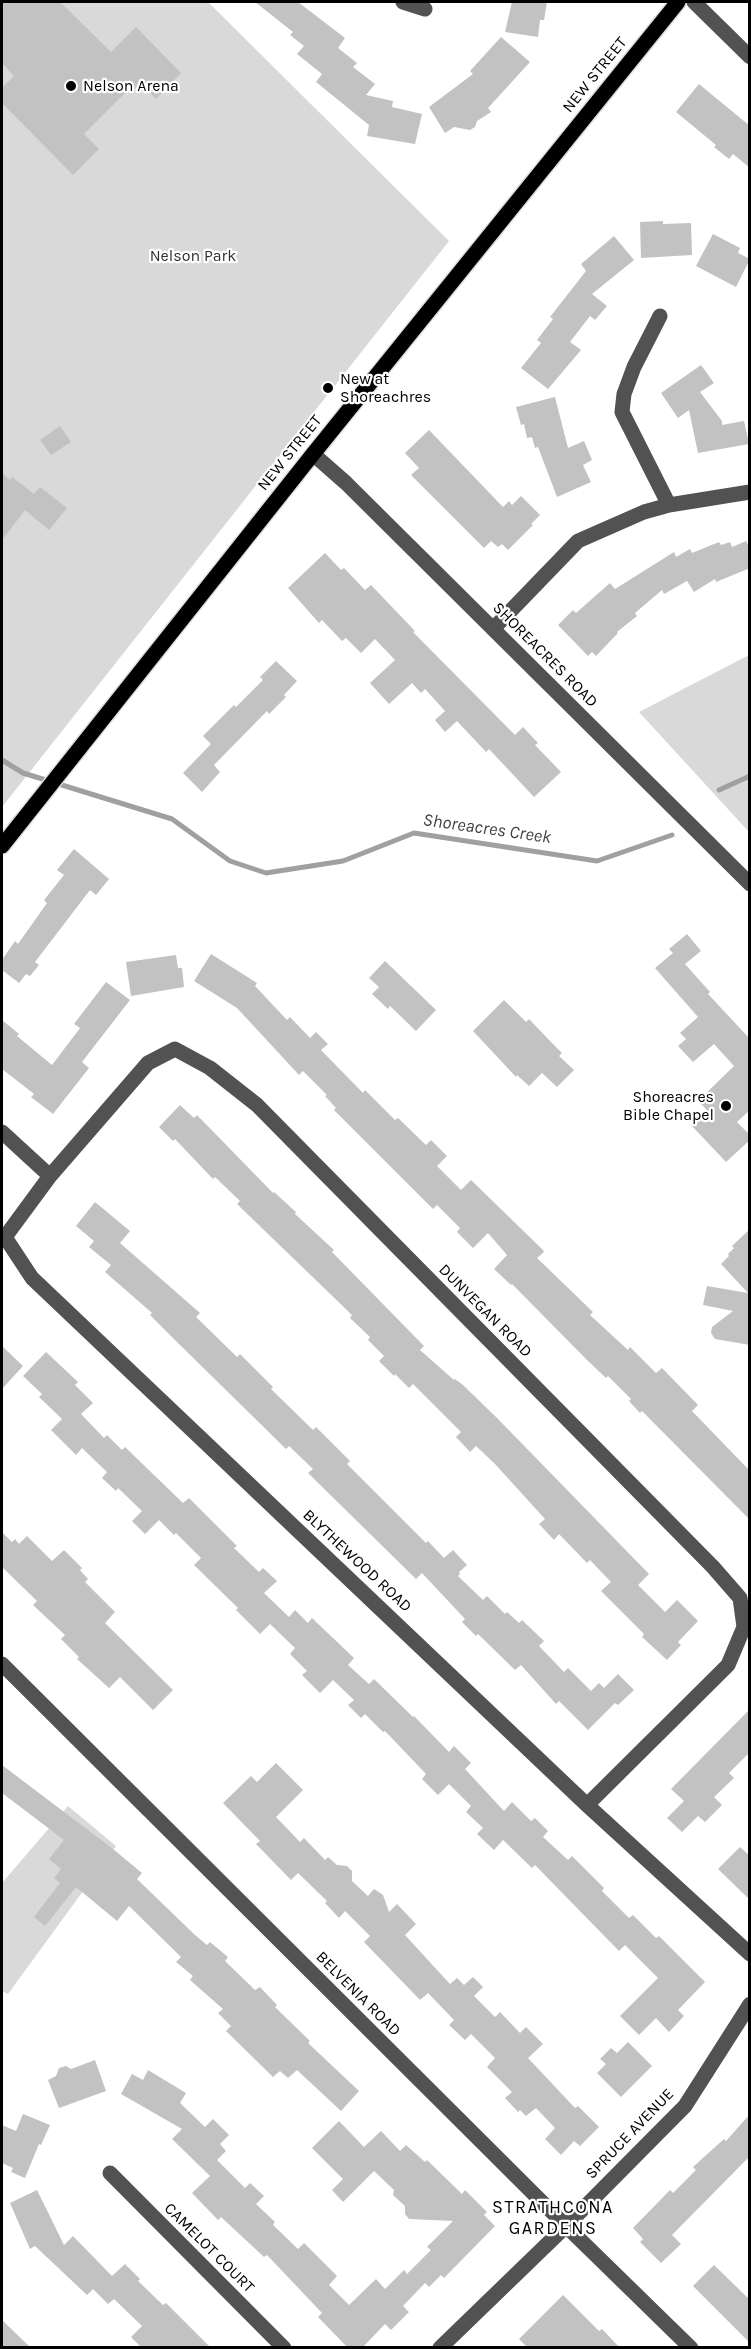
<!DOCTYPE html>
<html>
<head>
<meta charset="utf-8">
<style>
	body { margin:0 }
	#map { position:relative; width:751px; height:2349px; overflow:hidden; background:#fff; font-family:Karla,sans-serif }
	canvas { display:block }
	.frame { position:absolute; inset:0; border:3px solid #000; pointer-events:none }
</style>
</head>
<body>
<div id="map">
<canvas width="751" height="2349"></canvas>
<div class="frame"></div>
</div>
<script>
const context = document.querySelector('canvas').getContext('2d');
context.lineJoin = 'round';
function fill(path, color) { context.fillStyle = color; context.fill(path, 'evenodd'); }
function stroke(path, color, width, dash) { context.strokeStyle = color; context.lineWidth = width; context.lineCap = dash ? 'butt' : 'round'; context.setLineDash(dash || []); context.stroke(path); }
function label(font, color, halo, rows, align = 'center') {
  context.font = font + ' Karla,sans-serif'; context.lineWidth = 4.5; context.setLineDash([]); context.textBaseline = 'middle'; context.strokeStyle = halo; context.fillStyle = color; for (const [text, x, y, turn = 0] of rows) {
    context.save(); context.translate(x, y); context.rotate((+turn || 0) * Math.PI / 180); context.textAlign = isNaN(turn) ? turn : align; if (halo) context.strokeText(text, 0, 0); context.fillText(text, 0, 0); context.restore();
  }
}
fill(new Path2D(`
	M2 2H208L449 241 2 807Z
	M749 655V832L639 712Z
	M68 1806 116 1846 8 1994 2 1991V1883Z`), '#d9d9d9');
stroke(new Path2D(`
	M2 760 23 773 172 819 230 861 266 873 343 861 414 833 597 861 672 835
	M719 790 750 776`), '#a0a0a0', 5);
fill(new Path2D(`
	M2 2H60L111 52 136 27 181 73 156 99 140 83 130 93 128 90 84 134 99 149 73 175 2 103V88L14 76 2 63Z
	M255 2H298L345 38 338 48 357 63 353 67 375 84 366 95 393 101 392 107 422 114 415 144 367 136 369 125 316 82 322 74 297 54 304 46 290 35 293 32Z
	M512 2H547L544 20H540L538 37 505 32Z
	M501 37 530 62 488 108 491 112 477 121 475 127 470 130 454 127 445 133 429 107 473 74 470 71Z
	M699 84 750 126V168L733 154 729 159 714 147 716 145 676 112Z
	M663 221V224L691 223 692 255 641 258 640 222Z
	M713 234 740 248 738 253 750 259 736 287 696 266Z
	M614 236 634 260 592 294 607 306 595 320 590 316 570 342 581 350 548 389 521 368 541 343 537 340 553 319 550 317 586 271 581 264Z
	M701 365 714 383 700 392 722 421V425L744 421 749 444 698 453 689 410 678 418 661 393Z
	M555 397 568 448 584 441 592 460 583 465 591 482 557 497 538 447 535 448 532 437 527 438 524 424 521 425 516 407Z
	M60 426 71 442 51 455 40 440Z
	M429 430 503 507 509 501 512 505 521 496 540 515 531 524 533 525 508 550 502 544 498 547 491 541 484 548 411 475 419 468 405 453Z
	M2 473 10 480 12 477 34 494 40 487 67 508 49 530 25 510 2 540Z
	M746 541 750 549V568L716 582 715 579 694 592 687 581 664 594 662 590 635 613 637 616 617 632 618 633 596 656 592 652 588 656 558 625 573 610 576 613 610 583 615 589 674 552 676 557 690 549 692 553 719 542 721 545 730 542 732 547Z
	M325 553 341 570 344 568 365 590 371 585 415 631 413 632 515 735 523 727 538 743 535 745 561 772 534 797 489 749 486 752 457 721 445 732 435 720 445 711 425 689 421 693 412 683 389 704 370 683 395 660 375 639 361 653 346 638 342 641 322 620 319 623 288 588Z
	M276 661 297 681 284 695 286 697 269 714 267 711 214 765 220 772 202 792 183 773 211 744 203 736 234 705 236 707 263 680 260 677Z
	M74 849 109 879 96 895 90 890 35 962 39 965 30 976 26 974 19 983 2 970V960L15 941 18 944 47 903 44 900 64 875 57 870Z
	M687 934 701 951 685 964 710 992 708 994 750 1039V1110L737 1122 750 1135V1140L726 1162 691 1125 707 1110 698 1101 734 1066 714 1044 693 1062 678 1046 686 1039 680 1033 698 1017 655 968 673 953 669 949Z
	M211 954 257 983 255 986 287 1020 290 1017 310 1038 316 1032 328 1044 321 1050 363 1093 365 1090 395 1120 398 1118 426 1145 431 1140 447 1156 437 1166 461 1190 471 1180 543 1250 544 1252 537 1258 593 1312 590 1315 628 1350 630 1347 656 1373 662 1368 698 1405 692 1411 750 1471V1520L642 1411 640 1413 629 1401 631 1399 608 1376 606 1378 587 1360 512 1284 511 1285 494 1269 507 1255 488 1233 473 1248 457 1232 460 1228 437 1205 433 1209 334 1110 336 1108 325 1096 327 1095 303 1071 299 1075 237 1008 194 981Z
	M176 955 178 968H182L184 987 131 996 126 962Z
	M385 961 436 1010 416 1031 390 1006 388 1009 372 994 379 987 369 978Z
	M106 982 130 1000 82 1062 89 1068 53 1114 31 1097 34 1094 2 1069V1020L19 1034 17 1036 52 1065 80 1028 74 1024Z
	M504 1000 526 1022 529 1019 550 1041 562 1053 559 1056 574 1070 557 1087 542 1073 529 1086 517 1075 516 1077 473 1031Z
	M180 1105 194 1118 197 1115 273 1193 274 1192 296 1212 295 1214 334 1250 332 1252 424 1346 420 1350 454 1380 455 1379 463 1385 497 1418 649 1574 638 1585 665 1612 677 1600 698 1621 678 1642 681 1645 667 1660 642 1637 644 1634 601 1591 611 1582 590 1560 587 1563 559 1534 554 1540 539 1524 545 1519 495 1464 476 1446 470 1452 456 1437 461 1432 413 1384 409 1388 395 1374 394 1376 379 1361 384 1356 368 1340 370 1337 350 1318 352 1315 237 1204 240 1201 215 1177 213 1179 175 1139 173 1141 159 1127Z
	M95 1202 130 1231 120 1243 200 1313 196 1317 237 1357 240 1354 273 1387 271 1389 313 1430 316 1427 350 1461 347 1464 426 1543 428 1541 444 1558 453 1550 467 1565 459 1572 460 1574 458 1576 483 1600 487 1596 505 1614 507 1612 519 1623 522 1620 544 1641 539 1646 564 1672 568 1668 591 1691 599 1683 604 1688 618 1674 634 1690 618 1705 615 1703 588 1730 559 1701 556 1704 521 1665 515 1670 478 1634 476 1636 462 1622 465 1619 422 1573 416 1579 308 1473 313 1469 289 1446 286 1449 179 1344 150 1315 152 1313 105 1272 111 1265 89 1247 94 1241 76 1226Z
	M750 1229V1345L715 1339 711 1333 712 1327 733 1311 703 1305 707 1286 748 1293 721 1264 729 1256 728 1254 734 1248 732 1246Z
	M2 1346 23 1366 2 1389Z
	M46 1352 78 1382 75 1385 93 1403 81 1414 104 1438 107 1435 122 1450 125 1447 183 1503 189 1498 237 1546 234 1548 259 1572 263 1568 277 1581 264 1593 289 1617 295 1610 308 1623 312 1618 354 1658 348 1665 369 1684 374 1679 413 1717 414 1716 449 1752 454 1746 471 1763 465 1769 504 1811 512 1802 531 1821 535 1818 548 1831 543 1837 568 1860 572 1856 604 1888 602 1891 629 1918 633 1915 656 1938 659 1936 705 1982 678 2010 684 2016 669 2032 656 2018 639 2035 620 2016 658 1978 625 1945 619 1951 535 1865 532 1868 503 1840 494 1850 477 1834 483 1828 466 1812 471 1806 449 1784 438 1795 422 1779 426 1774 385 1731 383 1732 365 1714 361 1718 348 1705 354 1700 333 1680 320 1693 302 1675 307 1671 290 1654 295 1648 270 1624 260 1634 236 1610 238 1608 194 1565 201 1558 176 1533 174 1535 159 1520 145 1534 132 1521 142 1511 118 1488 116 1491 102 1478 107 1472 82 1448 76 1455 51 1430 62 1419 39 1397 42 1394 23 1376Z
	M2 1532 12 1542 15 1539 19 1544 27 1536 52 1561 64 1550 82 1568 80 1570 88 1579 85 1582 115 1612 105 1623 173 1690 153 1710 120 1677 109 1688 77 1659 79 1657 61 1639 65 1635 33 1605 37 1601 2 1567Z
	M750 1709V1752L729 1773 734 1778 714 1797 722 1805 705 1822 698 1816 682 1832 667 1818 684 1801 671 1789Z
	M276 1763 303 1790 276 1817 300 1842 304 1838 325 1860 328 1857 337 1865 347 1866 352 1871V1881L368 1896 374 1889 383 1895 389 1912 397 1904 416 1924 405 1935 450 1984 457 1978 464 1985 473 1977 483 1987 474 1996 495 2017 500 2012 520 2033 526 2027 543 2044 528 2058 575 2108 578 2106 599 2127 580 2146 574 2141 561 2155 545 2139 555 2128 536 2108 526 2116 520 2110 518 2112 505 2098 512 2092 487 2067 495 2058 471 2034 465 2040 449 2025 454 2020 428 1993 420 2000 364 1942 370 1936 345 1911 339 1918 325 1903 327 1901 298 1873 291 1880 256 1844 260 1841 223 1803 251 1776 257 1782Z
	M2 1765 113 1849 142 1873 137 1879 195 1935 207 1945 210 1942 228 1957 225 1961 255 1990 260 1987 277 2005 275 2007 310 2041 308 2043 359 2091 341 2111 297 2070 288 2078 280 2071 273 2077 226 2031 231 2026 218 2013 223 2009 190 1980 193 1976 176 1962 181 1957 129 1906 117 1921 76 1887 45 1926 34 1917 60 1883 54 1878 61 1869 49 1859 64 1840 2 1793Z
	M740 1847 750 1856V1900L718 1869Z
	M628 2042 652 2066 621 2097 597 2073 606 2064 600 2059 611 2048 617 2053Z
	M95 2060 106 2091 59 2108 48 2080 56 2076 59 2068 66 2066 71 2069Z
	M148 2070 186 2093 180 2103 205 2127 213 2119 229 2135 220 2144 226 2151 217 2160 245 2188 250 2183 264 2196 256 2204 275 2222 273 2225 298 2249 304 2243 337 2276 329 2285 349 2305 376 2279 385 2289 404 2270 407 2274 431 2250 427 2247 453 2221 409 2219 405 2214V2206L393 2195 394 2190 374 2171 343 2202 332 2190 343 2179 312 2148 339 2121 364 2147 381 2131 400 2151 406 2145 425 2162 427 2160 462 2194 465 2190 487 2212 484 2215 495 2226 444 2278 441 2275 429 2287 425 2283 403 2306 409 2312 391 2330 385 2324 362 2348H348L318 2317 322 2313 267 2255 264 2257 221 2217 218 2220 192 2193 210 2176 172 2139 182 2129 121 2094 132 2074 143 2080Z
	M23 2114 50 2125 41 2145 39 2144 25 2178 11 2172 13 2168 2 2163V2125L16 2131Z
	M750 2114V2156L672 2235 681 2244 661 2263 640 2242 643 2239 633 2228 670 2190 673 2193 696 2170 693 2167 724 2139 726 2141Z
	M37 2190 64 2245 73 2236 112 2276 125 2264 140 2279 138 2281 163 2305 166 2303 211 2348H142L131 2337 142 2326 114 2299 108 2304 93 2289 87 2295 35 2246 30 2249 10 2203Z
	M714 2265 750 2300V2343L693 2286Z
	M563 2295 599 2331 602 2329 620 2348H528L519 2339Z
	M2 2320 31 2348H2Z`), '#c2c2c2');
const major = new Path2D(`
	M2 846 313 454 678 2`);
stroke(major, '#dbdbdb', 18);
stroke(new Path2D(`
	M403 2 425 9
	M694 2 750 57
	M660 316 634 367 624 394 622 412 669 505
	M313 454 346 483 750 884
	M493 629 578 541 644 512 669 505 750 492
	M2 1132 50 1176
	M2 1664 566 2226 691 2348
	M587 1805 728 1665 744 1627 740 1598 713 1567 257 1105 210 1068 175 1049 148 1063 50 1176 5 1237 32 1278 587 1805 750 1954
	M110 2173 284 2348
	M440 2348 566 2226 685 2106 750 2004`), '#525252', 15);
stroke(major, '#000', 15);
for (const [x, y, r, color] of [
	[71,86,6,"#000"],
	[328,388,6,"#000"],
	[726,1106,6,"#000"]
]) { const dot = new Path2D(); dot.arc(x, y, r, 0, 2 * Math.PI); context.fillStyle = color; context.fill(dot); stroke(dot, '#fff', 2); }
label('16px', '#000', '#fff', [
	["NEW STREET",595,75,-51],
	["NEW STREET",290,453,-51],
	["SHOREACRES ROAD",545,655,45],
	["DUNVEGAN ROAD",485,1311,45],
	["BLYTHEWOOD ROAD",357,1561,43],
	["BELVENIA ROAD",358,1994,45],
	["SPRUCE AVENUE",630,2134,-46],
	["CAMELOT COURT",209,2248,45]
]);
label('16px', '#000', '#fff', [
	["Nelson Arena",83,86],
	["New at",340,379],
	["Shoreachres",340,397],
	["Shoreacres",714,1097,"right"],
	["Bible Chapel",714,1115,"right"]
], 'left');
label('16px', '#303030', '#fff', [
	["Nelson Park",193,256]
]);
label('italic 18px', '#414141', '#fff', [
	["Shoreacres Creek",487,829,8]
]);
context.letterSpacing = '1.5px';
label('18px', '#000', '#fff', [
	["STRATHCONA",553,2208],
	["GARDENS",553,2229]
]);
context.letterSpacing = '0px';
</script>
</body>
</html>
